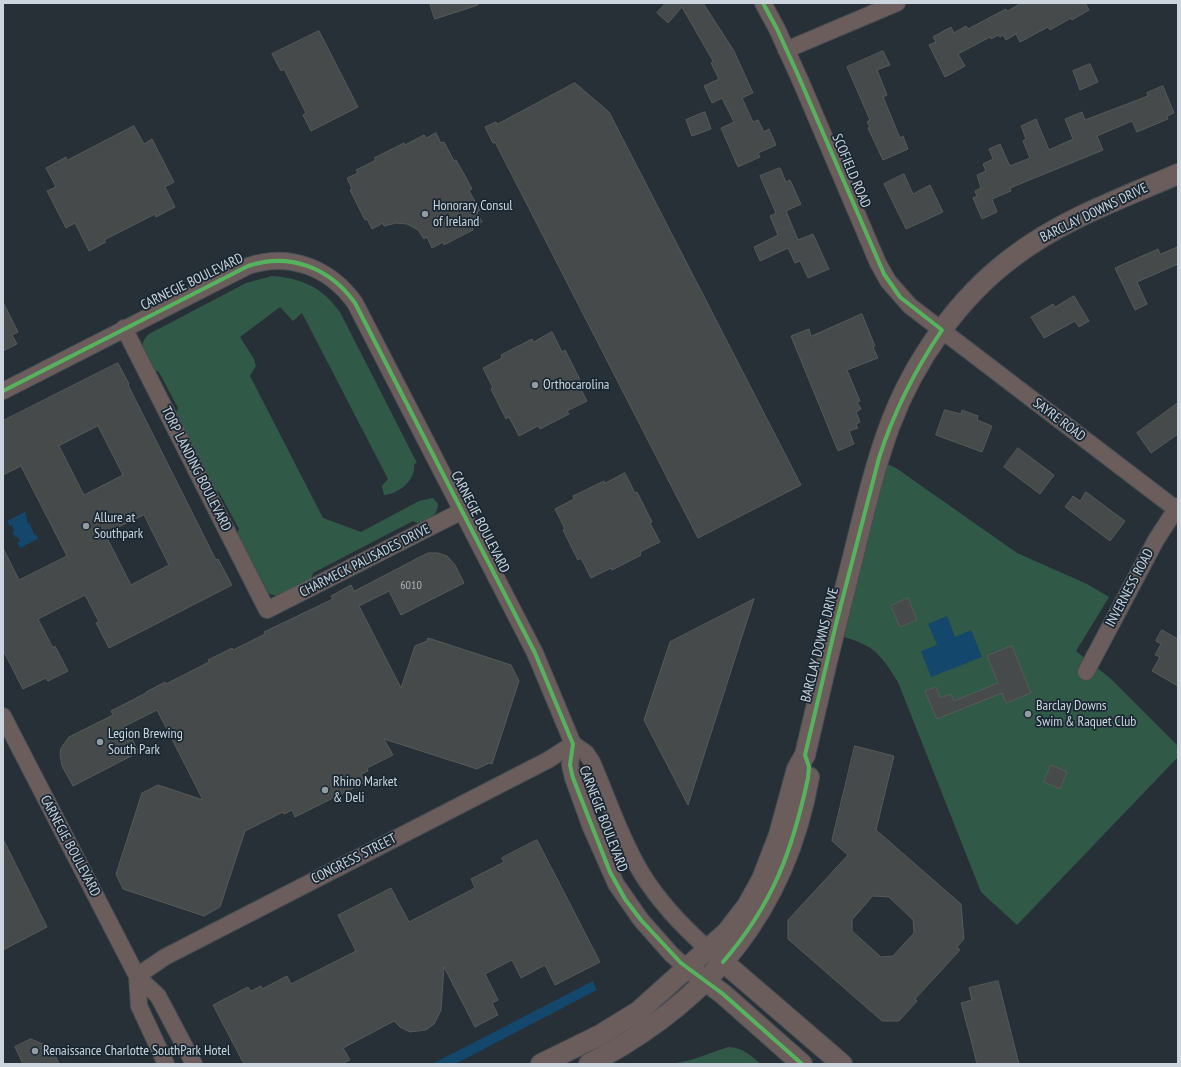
<!DOCTYPE html>
<html>
<head>
<meta charset="utf-8">
<style>
	body { margin:0 }
	#map { position:relative; width:1181px; height:1067px; overflow:hidden; background:#283037; font-family:"PT Sans Narrow",sans-serif }
	canvas { display:block }
	.frame { position:absolute; inset:0; border:4px solid #ccd5dd; pointer-events:none }
</style>
</head>
<body>
<div id="map">
<canvas width="1181" height="1067"></canvas>
<div class="frame"></div>
</div>
<script>
const context = document.querySelector('canvas').getContext('2d');
context.lineJoin = 'round';
function fill(path, color) { context.fillStyle = color; context.fill(path, 'evenodd'); }
function stroke(path, color, width, dash) { context.strokeStyle = color; context.lineWidth = width; context.lineCap = dash ? 'butt' : 'round'; context.setLineDash(dash || []); context.stroke(path); }
function label(font, color, halo, rows, align = 'center') {
  context.font = font + ' "PT Sans Narrow",sans-serif'; context.lineWidth = 3.5; context.setLineDash([]); context.textBaseline = 'middle'; context.strokeStyle = halo; context.fillStyle = color; for (const [text, x, y, turn = 0] of rows) {
    context.save(); context.translate(x, y); context.rotate((+turn || 0) * Math.PI / 180); context.textAlign = isNaN(turn) ? turn : align; if (halo) context.strokeText(text, 0, 0); context.fillText(text, 0, 0); context.restore();
  }
}
fill(new Path2D(`
	M272 276C302 278 323 288 340 312L417 463 414 464C416 480 399 494 384 495L382 486 388 479 302 313 293 321 280 307 240 337 254 359 256 366 250 376 323 518 361 532 419 501 433 498 438 504C438 516 428 519 419 524L413 521 313 573 311 580 276 596 267 593 236 536 239 529 219 492 213 490 175 415 178 408 159 372 151 369C146 357 136 345 149 334L246 283Z
	M885 463 896 468 1017 553 1087 584 1109 597 1076 651 1111 679 1178 746V757L1017 925 981 892 898 682C881 655 875 646 844 637Z
	M728 1047C742 1047 751 1056 761 1064H671L691 1060Z`), '#315947');
fill(new Path2D(`
	M25 512 28 524 30 523 34 535 36 534 38 539 20 548 17 543 20 541 18 537 16 538 12 532 14 531 12 525 10 526 7 521Z
	M947 616 955 637 971 630 982 657 931 677 921 651 937 645 928 624Z
	M593 981 597 990 455 1064H432Z`), '#13476b');
const building = new Path2D(`
	M430 3H478V5L435 19Z
	M666 3H703L734 51 753 93 742 98 753 122 758 120 764 132 769 129 776 145 758 153 760 157 738 167 721 128 734 122 722 98 712 103 704 86 719 79 711 63 713 61 682 7 668 23 657 13Z
	M1022 3H1085L1089 10 1072 20 1071 18 1050 30 1048 27 1020 42 1016 34 1006 40 1003 35 1000 37 998 35 991 39 990 37 958 54 965 66 945 77 929 45 936 42 933 37 951 27 954 33 966 26 968 29 1006 9 1007 11Z
	M319 31 358 107 311 131 303 115 306 113 284 69 281 71 272 54Z
	M883 51 890 65 877 70 887 95 883 97 900 138 903 136 908 149 883 160 868 128 870 127 867 122 870 120 847 67Z
	M1090 64 1098 82 1080 90 1073 71Z
	M575 83 609 112 801 485 698 538 495 142 493 143 485 127 496 122 497 124Z
	M1163 86 1174 113 1167 116 1168 119 1137 132 1132 121 1097 136 1103 150 1010 188 1011 191 992 199 997 212 982 219 973 198 977 196 975 191 981 188 977 175 986 171 983 164 993 159 989 149 1000 144 1010 166 1030 158 1023 141 1026 139 1021 126 1036 119 1049 150 1073 139 1065 119 1082 112 1085 120 1148 96 1147 93Z
	M705 112 711 129 692 136 686 120Z
	M134 126 144 144 152 139 174 182 165 187 175 207 156 217 155 214 104 240 106 242 89 251 75 223 66 228 47 191 56 187 46 168 66 157 67 160Z
	M436 133 441 143 444 142 454 161 456 160 464 174 472 189 469 191 480 210 477 212 482 222 472 227 473 230 459 237 444 245 443 242 432 248 427 237 424 239 418 230 407 224 396 223 384 226 383 223 372 229 367 219 365 220 350 190 352 189 347 178 358 173 356 170 376 160 374 158 404 143 405 145 424 135 426 138Z
	M780 168 786 182 790 180 801 204 786 211 798 240 813 234 829 269 808 278 800 261 795 263 788 248 760 261 754 247 778 235 770 216 776 213 760 176Z
	M904 174 913 194 930 185 943 212 906 229 884 184Z
	M1178 247V264L1137 282 1147 304 1135 310 1115 268 1158 249 1160 254Z
	M1074 296 1089 321 1079 327 1075 321 1044 338 1031 317 1053 304 1055 307Z
	M3 302 18 332 12 335 17 344 3 351Z
	M862 314 875 346 873 347 878 358 847 370 860 401 857 402 861 409 856 412 860 422 856 424 858 428 849 431 854 444 838 451 791 336 809 329 811 336Z
	M552 332 562 352 565 350 580 380 577 382 587 401 567 411 569 414 540 429 538 426 519 436 509 417 506 419 491 389 493 388 483 368 502 358 501 355 532 339 533 342Z
	M118 363 129 384 128 385 216 560 218 559 232 585 109 648 96 623 99 622 85 595 38 619 53 648 55 646 68 671 48 681 46 678 23 689 3 650V548L19 580 67 556 21 466 3 475V421ZM98 426 123 475 84 495 59 446ZM144 515 169 565 131 585 105 534Z
	M1178 403V434L1151 453 1137 433Z
	M945 410 961 414 962 410 978 416 977 420 992 426 982 452 936 435Z
	M1018 448 1054 475 1040 494 1004 467Z
	M625 473 635 493 637 492 652 522 650 523 660 542 640 552 641 555 612 570 611 568 591 578 581 558 578 560 563 530 565 529 555 509 574 499 573 496 604 481 605 483Z
	M1086 492 1125 521 1110 541 1065 507 1073 496 1080 501Z
	M428 553H438L447 556 455 565 464 583 401 615 389 591 359 606 401 688 415 646 427 641 428 638 511 665 519 681 492 764 489 763 477 769 384 739 393 755 367 768 368 771 361 774 365 782 295 817 292 810 284 814 283 812 245 831 220 907 204 916 123 889 116 874 142 793 158 785 203 800 157 710 125 726 139 752 73 786 62 766 60 754 61 748 69 737 113 715 111 711 146 693V692L165 682 166 684 209 662 208 660 232 648 233 650 265 634 264 632 333 599 331 596 351 585 354 591Z
	M908 598 917 620 900 627 891 606Z
	M754 599 688 805 644 720 670 642Z
	M1162 630 1178 639V686L1152 671 1160 657 1155 655 1161 644 1156 641Z
	M1012 646 1031 693 1006 703 1002 693 937 719 925 691 936 687 940 698 951 694 954 701 998 683 987 656Z
	M855 746 894 756 876 830 961 904 964 939 957 947 960 950 915 999 917 1001 899 1021H882L788 939V920L848 855 832 841ZM873 896 889 897 913 920 914 933 893 956 881 957 852 931V920Z
	M1051 765 1067 772 1060 789 1044 782Z
	M3 839 47 927 3 950Z
	M537 840 600 962 555 985 545 965 521 978 512 960 485 974 498 1000 492 1003 498 1015 475 1027 444 967 441 1010 434 1024 426 1030 410 1032 400 1027 394 1021 343 1048 350 1060 341 1064H244L213 1005 248 987 251 991 261 986 262 989 287 976 291 984 356 951 338 915 391 888 409 922 475 888 471 879 504 862 502 858Z
	M998 981 1019 1064H977L971 1040 961 1003 972 1000 969 988Z
	M31 1039 52 1048 59 1064H23L15 1047Z`);
fill(building, '#474a4a');
stroke(building, '#585959', 1);
const minor = new Path2D(`
	M763 3 777 29 801 82 878 263 888 281 910 306 1176 509
	M786 50 897 3
	M124 328 267 610 462 511
	M3 391 248 266C290 252 330 268 355 303L535 653 573 744 570 765 573 778 590 825 616 884 641 920 672 955 688 969
	M1086 672 1156 540 1178 506
	M3 716 137 976 165 957 548 760 573 744
	M573 744 586 753 592 762C608 799 621 839 642 874 660 903 684 928 709 950
	M166 1064 139 1006 137 976 158 996 194 1064`);
const tertiary = new Path2D(`
	M713 953 842 1064
	M695 973 723 994 802 1064
	M541 1064 600 1035 639 1011 727 932 747 906 762 879 779 835 797 769 805 755C820 689 836 623 853 557 864 513 874 468 890 425 914 361 958 298 1013 257 1061 220 1122 198 1178 174
	M589 1064C709 1002 785 911 809 777`);
stroke(minor, '#474e53', 18);
stroke(tertiary, '#474e53', 22);
stroke(minor, '#6a5d5c', 16);
stroke(tertiary, '#6a5d5c', 20);
stroke(new Path2D(`
	M3 391 248 266C290 252 330 268 355 303L535 653 573 744 570 765 573 778 610 872 625 899 641 920 681 963 723 994 802 1064
	M723 962C773 904 792 852 808 778L809 767 805 755 836 624 879 458C894 411 915 370 942 330L900 297 884 274 798 75 777 29 763 3`), '#56b35d', 4);
for (const [x, y, r, color] of [
	[425,214,4,"#939ba3"],
	[535,385,4,"#939ba3"],
	[86,526,4,"#939ba3"],
	[1028,714,4,"#939ba3"],
	[100,742,4,"#939ba3"],
	[325,790,4,"#939ba3"],
	[35,1051,4,"#939ba3"]
]) { const dot = new Path2D(); dot.arc(x, y, r, 0, 2 * Math.PI); context.fillStyle = color; context.fill(dot); stroke(dot, '#192733', 1.5); }
label('12px', '#abb2b8', null, [
	["6010",411,586]
]);
label('14px', '#ccd5dd', '#192733', [
	["SCOFIELD ROAD",851,171,67],
	["BARCLAY DOWNS DRIVE",1094,213,-26],
	["CARNEGIE BOULEVARD",192,282,-26],
	["SAYRE ROAD",1059,420,37],
	["TORP LANDING BOULEVARD",196,469,63],
	["CARNEGIE BOULEVARD",480,522,63],
	["CHARMECK PALISADES DRIVE",365,561,-27],
	["INVERNESS ROAD",1130,588,-62],
	["BARCLAY DOWNS DRIVE",820,645,-76],
	["CARNEGIE BOULEVARD",603,819,69],
	["CARNEGIE BOULEVARD",70,846,62],
	["CONGRESS STREET",354,859,-27]
]);
label('14px', '#ccd5dd', '#192733', [
	["Honorary Consul",433,206],
	["of Ireland",433,222],
	["Orthocarolina",543,385],
	["Allure at",94,518],
	["Southpark",94,534],
	["Barclay Downs",1036,706],
	["Swim & Raquet Club",1036,722],
	["Legion Brewing",108,734],
	["South Park",108,750],
	["Rhino Market",333,782],
	["& Deli",333,798],
	["Renaissance Charlotte SouthPark Hotel",43,1051]
], 'left');
</script>
</body>
</html>
